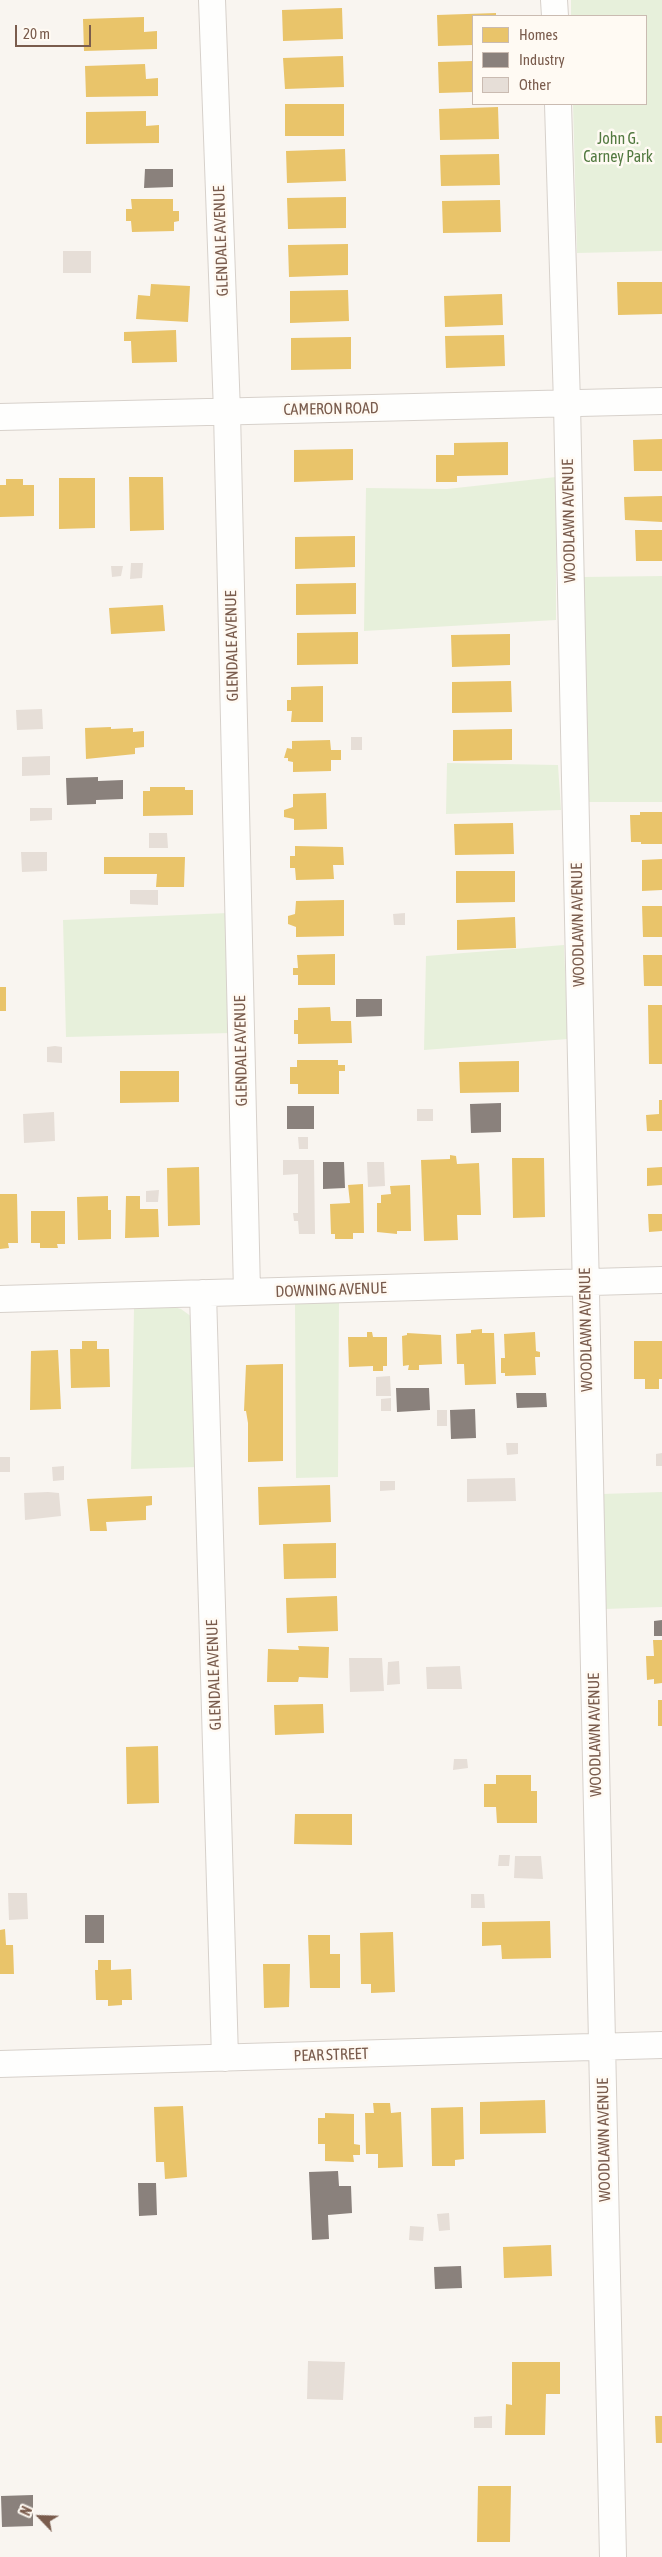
<!DOCTYPE html>
<html>
<head>
<meta charset="utf-8">
<style>
	body { margin:0 }
	#map { position:relative; width:662px; height:2557px; overflow:hidden; background:#f9f5f0; font-family:"Asap Condensed",sans-serif }
	canvas { display:block }
	.legend { position:absolute; left:472px; top:15px; width:175px; height:90px; box-sizing:border-box; background:#fffaf3; border:1px solid #cabbb1; margin:0; padding:6px 9px; list-style:none; font-size:15px; color:#7a5c4d }
	.legend li { display:flex; align-items:center; gap:10px; height:25px }
	.legend b { width:25px; border:1px solid #cabbb1 }
	.north { position:absolute; left:15px; top:2492px; width:50px; height:50px; -webkit-text-stroke:4px #fffaf3; paint-order:stroke; rotate:294deg; font-size:14px; font-weight:700; line-height:20px; text-align:center; color:#7a5c4d }
	.north::after { content:''; display:block; margin:auto; width:18px; height:22px; background:#7a5c4d; clip-path:polygon(50% 0,100% 100%,50% 72%,0 100%) }
	.scale { position:absolute; left:15px; top:25px; width:76px; height:22px; box-sizing:border-box; border:2px solid #7a5c4d; border-top:0; padding-left:6px; font-size:15px; line-height:18px; white-space:nowrap; color:#7a5c4d; -webkit-text-stroke:4px #fffaf3; paint-order:stroke }
</style>
</head>
<body>
<div id="map">
<canvas width="662" height="2557"></canvas>
<ul class="legend">
<li><b style="height:14px;background:#e9c46a"></b>Homes</li>
<li><b style="height:14px;background:#8a817c"></b>Industry</li>
<li><b style="height:14px;background:#e6ded7"></b>Other</li>
</ul>
<div class="north">N</div>
<div class="scale">20 m</div>
</div>
<script>
const context = document.querySelector('canvas').getContext('2d');
context.lineJoin = 'round';
function fill(path, color) { context.fillStyle = color; context.fill(path, 'evenodd'); }
function stroke(path, color, width, dash) { context.strokeStyle = color; context.lineWidth = width; context.lineCap = dash ? 'butt' : 'round'; context.setLineDash(dash || []); context.stroke(path); }
function label(font, color, halo, rows, align = 'center') {
  context.font = font + ' "Asap Condensed",sans-serif'; context.lineWidth = 5; context.setLineDash([]); context.textBaseline = 'middle'; context.strokeStyle = halo; context.fillStyle = color; for (const [text, x, y, turn = 0] of rows) {
    context.save(); context.translate(x, y); context.rotate((+turn || 0) * Math.PI / 180); context.textAlign = isNaN(turn) ? turn : align; if (halo) context.strokeText(text, 0, 0); context.fillText(text, 0, 0); context.restore();
  }
}
fill(new Path2D(`
	M571 0H662V251L577 253 573 104H646V16H571Z
	M556 477V620L364 631 366 488 447 489Z
	M662 576V802H588L584 577Z
	M447 763 558 765 561 810 446 814Z
	M228 913 231 1033 66 1037 63 920Z
	M564 945 568 1039 424 1050 426 956Z
	M339 1301 338 1477 296 1478 295 1304Z
	M171 1306 181 1309 192 1317 197 1467 131 1469 134 1309Z
	M662 1492V1607L605 1609 602 1494Z`), '#e7f0db');
fill(new Path2D(`
	M342 8 343 39 283 41 282 10Z
	M496 13V16H473V45L438 46 437 15Z
	M144 17V32L157 31V49L84 51 83 19Z
	M343 56 344 87 285 89 283 58Z
	M473 61V92L439 93 438 62Z
	M145 64 146 79 158 78V96L86 97 85 66Z
	M285 104H344V136H285Z
	M498 107 499 139 440 140 439 109Z
	M146 111V126L159 125V143L86 144V112Z
	M345 149 346 181 287 183 286 151Z
	M499 154 500 185 441 186 440 155Z
	M346 197V228L288 229 287 198Z
	M131 199H173V211H179V221L174 222V231L132 232 131 221H126V209H132Z
	M500 200 501 232 443 233 442 201Z
	M348 244V275L289 277 288 245Z
	M617 282H662V314L618 315Z
	M151 284 190 286 188 322 136 319 138 295 150 296Z
	M348 290 349 321 290 323V291Z
	M502 294 503 325 445 327 444 296Z
	M176 330 177 362 132 363 131 341H124V332Z
	M504 335 505 366 446 368 445 336Z
	M351 337V369L291 370V338Z
	M662 439V471H634L633 440Z
	M508 442V475L457 476V482H436V455H454V443Z
	M353 449V480L294 482V450Z
	M129 477H163L164 530 130 531Z
	M59 478H95V528L59 529Z
	M6 479H23V485H34V516L0 517V485H6Z
	M662 496V522L625 520 624 497Z
	M635 530H662V561H636Z
	M355 536V567L295 569V537Z
	M356 583V614L296 615V584Z
	M163 605 165 631 111 634 109 608Z
	M358 632V664L297 665V633Z
	M510 634V665L452 667 451 635Z
	M511 681 512 712 452 713V682Z
	M323 686V722H291L292 711H287V700H291V687Z
	M111 727V729L133 728V732L144 731V747L135 748V754L86 759 85 728Z
	M512 729V760L453 761V730Z
	M330 740 331 750H341V760H331V771L293 772V762L288 761V758H284L287 748 292 749V741Z
	M150 787H185V790H193V815L143 816V791H150Z
	M326 793 327 829 294 830V819L284 817V810L293 807V794Z
	M640 812H662V844H641V842H631L630 815H640Z
	M513 823 514 854 455 855 454 824Z
	M295 846 343 847 344 865H333L334 879 296 880 295 868H290V856H295Z
	M104 857H185L184 887H156L157 874H104Z
	M662 859V890L642 891V860Z
	M456 871H515V902L456 903Z
	M344 900V936L296 937V927L288 924V916L295 914 296 901Z
	M642 906H662V937H643Z
	M515 917 516 948 457 950V920Z
	M335 954V985H298V975H293V968H298L297 955Z
	M643 955H662V986H644Z
	M0 987H6V1011H0Z
	M648 1005H662V1064H649Z
	M330 1007 331 1021H351L352 1043 298 1044V1034H294V1020H298V1008Z
	M297 1060H338V1065H345V1071H339V1094H298V1084H290V1067H297Z
	M519 1061V1092L460 1093 459 1062Z
	M120 1071H179V1102L120 1103Z
	M659 1100H662V1131H647L646 1115 659 1114Z
	M450 1155 456 1156 457 1164 479 1163 481 1215H457L458 1240 424 1241 421 1160 450 1159Z
	M512 1158H544L545 1217 513 1218Z
	M199 1167 200 1225 168 1226 167 1168Z
	M662 1167V1185L647 1186V1168Z
	M363 1184 364 1233H353V1239H335V1234H331L330 1204 350 1203 348 1185Z
	M410 1185 411 1231H397V1234L377 1232V1203H381V1195L391 1194 390 1186Z
	M0 1194H17L18 1243H8L9 1248 0 1249Z
	M108 1196V1210H111V1239L78 1240 77 1197Z
	M126 1196H140V1209H158L159 1237 125 1238Z
	M31 1211H65V1244H57L58 1248H40V1243H31Z
	M648 1214H662V1231L649 1232Z
	M482 1329V1333H494L496 1384 465 1385 464 1364H457L456 1334 471 1333V1330Z
	M367 1332H372L373 1337H387V1366H383V1371H373V1366L349 1367 348 1337H367Z
	M535 1332 536 1351 540 1352V1357H535L536 1375 505 1376V1373H501V1358H505L504 1334Z
	M407 1333 441 1335 442 1364 419 1365V1370H408L409 1365 403 1366 402 1336 407 1335Z
	M82 1341H97V1349H109L110 1387 71 1388 70 1349H82Z
	M634 1341H662V1379H659V1389H645V1379H634Z
	M58 1350 61 1409 30 1410 31 1351Z
	M283 1364V1461L248 1462V1423L246 1411H244L246 1365Z
	M330 1485 331 1522 259 1525 258 1487Z
	M152 1496V1505L146 1506V1520L106 1522 107 1531H90L87 1499Z
	M336 1543V1578L284 1579 283 1544Z
	M337 1596 338 1631 287 1633 286 1598Z
	M653 1640H662V1683L654 1684V1679L647 1680 646 1656H654Z
	M298 1646 329 1647 328 1678 299 1677 298 1682H267L268 1649 299 1650Z
	M658 1700H662V1726H658Z
	M323 1704 324 1733 275 1735 274 1705Z
	M158 1746 159 1803 127 1804 126 1747Z
	M496 1775H531V1791H537V1823H497L496 1807H484V1784H496Z
	M295 1814H352V1845L294 1844Z
	M550 1921 551 1958 502 1959 501 1945 482 1946V1922Z
	M5 1929 6 1945H13L14 1974H0V1930Z
	M393 1932 395 1992 371 1993V1984H361L360 1933Z
	M308 1935H330V1954H340V1988H310Z
	M98 1960H111V1970L131 1969 132 2000H122V2005L108 2006V2000H96L95 1970H98Z
	M263 1964H290L289 2007 264 2008Z
	M545 2100 546 2133 480 2134V2102Z
	M373 2103H390L391 2113 401 2112 403 2167 378 2168V2154H366L365 2113H374Z
	M183 2106 187 2177 165 2179 164 2162H156L154 2107Z
	M463 2107 464 2159 455 2160V2166H432L431 2108Z
	M325 2113 354 2114V2144L360 2145V2155H353L354 2162 325 2161V2144H318V2118H325Z
	M551 2245 552 2276 504 2278 503 2247Z
	M512 2362H560V2394H546L545 2435H505L506 2404 512 2405Z
	M655 2416H662V2443H656Z
	M478 2486H511L510 2542H477Z`), '#e9c46a');
fill(new Path2D(`
	M145 169H173V187L144 188Z
	M98 777V781L123 780V799L96 800V804L67 805 66 778Z
	M356 999H382V1016L356 1017Z
	M501 1103V1132L471 1133 470 1104Z
	M287 1106H314V1129H287Z
	M323 1162H344L345 1188 323 1189Z
	M396 1388H429L430 1410 397 1412Z
	M516 1393H546L547 1407 517 1408Z
	M475 1409 476 1438 451 1439 450 1410Z
	M662 1620V1636H654V1621Z
	M85 1915H104V1943H85Z
	M338 2171 339 2186H351L352 2213 328 2215 329 2239 312 2240 309 2172Z
	M138 2183H156L157 2215 139 2216Z
	M461 2266 462 2288 435 2289 434 2267Z
	M33 2495V2526L2 2527 1 2496Z`), '#8a817c');
fill(new Path2D(`
	M63 251H91V273H63Z
	M131 563H143L142 578 130 579Z
	M111 566H123L121 576 112 577Z
	M42 709 43 729 17 730 16 710Z
	M351 737H362V750H351Z
	M50 756V775L22 776V757Z
	M30 808H52V820L30 821Z
	M149 833H167L168 848H149Z
	M21 852H47V871L22 872Z
	M130 890H158V905L130 904Z
	M405 913V925H394L393 914Z
	M55 1046 62 1047V1063L47 1062V1047Z
	M417 1109H433V1121H417Z
	M54 1112 55 1141 24 1143 23 1114Z
	M298 1137H308V1149H299Z
	M283 1160H314L315 1234H299L298 1221H294L293 1213H298V1174L283 1175Z
	M367 1162H384L385 1186 368 1187Z
	M159 1190 158 1202H146V1191Z
	M390 1376 391 1396H376V1377Z
	M391 1398V1411H381V1399Z
	M437 1410H447V1426H437Z
	M506 1443H518V1454L507 1455Z
	M662 1453V1466H656V1454Z
	M0 1457H10V1472H0Z
	M64 1466V1480L53 1481 52 1467Z
	M515 1478 516 1501 467 1502V1479Z
	M380 1481H395V1490L380 1491Z
	M48 1492 59 1493 61 1516 25 1520 24 1493Z
	M349 1658H382L384 1691 350 1692Z
	M399 1661 400 1684 387 1685 388 1662Z
	M460 1666 462 1689H427L426 1667Z
	M454 1759H467L468 1768 453 1770Z
	M499 1855H510L509 1866H498Z
	M515 1856H541L543 1879 514 1878Z
	M8 1893H27L28 1919 9 1920Z
	M471 1894H484L485 1908H471Z
	M449 2213 450 2230 439 2231 437 2214Z
	M410 2226 424 2227 423 2241 409 2240Z
	M308 2361 345 2362 343 2400 307 2399Z
	M492 2416V2428H474V2417Z`), '#e6ded7');
const street = new Path2D(`
	M212 0 227 412 247 1292
	M554 0 555 16
	M558 104 567 404 613 2557
	M0 417 662 401
	M203 1293 225 2058
	M0 1299 662 1280
	M0 2064 662 2045`);
stroke(street, '#d7d1cb', 28);
stroke(street, '#fefefd', 26);
label('16px', '#537a41', '#fffaf3', [
	["John G.",618,139],
	["Carney Park",618,157]
]);
label('16px', '#7a5c4d', '#fffaf3', [
	["GLENDALE AVENUE",221,241,-92],
	["CAMERON ROAD",331,409,-1],
	["WOODLAWN AVENUE",569,521,-91],
	["GLENDALE AVENUE",232,646,-91],
	["WOODLAWN AVENUE",578,925,-91],
	["GLENDALE AVENUE",241,1051,-91],
	["DOWNING AVENUE",331,1290,-2],
	["WOODLAWN AVENUE",586,1330,-91],
	["GLENDALE AVENUE",214,1675,-92],
	["WOODLAWN AVENUE",595,1735,-91],
	["PEAR STREET",331,2055,-2],
	["WOODLAWN AVENUE",604,2140,-91]
]);
</script>
</body>
</html>
